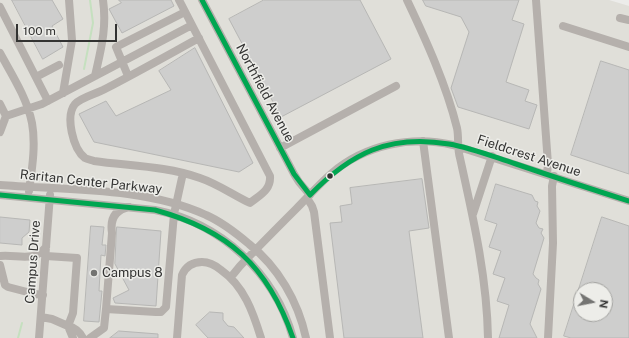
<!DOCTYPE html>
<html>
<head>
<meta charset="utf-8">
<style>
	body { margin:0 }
	#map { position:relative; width:629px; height:338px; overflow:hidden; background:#ececea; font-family:"Public Sans",sans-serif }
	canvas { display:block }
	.north { position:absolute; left:573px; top:282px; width:40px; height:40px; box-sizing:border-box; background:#edede9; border:1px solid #a3a3a0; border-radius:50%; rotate:100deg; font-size:11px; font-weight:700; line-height:16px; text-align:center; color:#333332 }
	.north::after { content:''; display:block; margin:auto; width:14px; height:18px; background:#747472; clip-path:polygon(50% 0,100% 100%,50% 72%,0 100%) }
	.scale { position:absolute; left:16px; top:24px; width:101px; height:18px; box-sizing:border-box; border:2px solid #333332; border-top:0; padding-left:5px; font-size:12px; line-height:14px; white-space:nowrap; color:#333332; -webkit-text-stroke:3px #edede9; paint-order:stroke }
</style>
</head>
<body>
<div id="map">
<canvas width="629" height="338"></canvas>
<div class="north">N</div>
<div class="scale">100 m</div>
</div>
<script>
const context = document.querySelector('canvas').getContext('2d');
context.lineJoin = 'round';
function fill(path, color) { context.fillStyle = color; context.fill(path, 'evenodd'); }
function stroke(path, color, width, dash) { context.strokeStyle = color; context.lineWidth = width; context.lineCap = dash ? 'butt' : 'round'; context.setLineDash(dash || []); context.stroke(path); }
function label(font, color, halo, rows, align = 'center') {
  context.font = font + ' "Public Sans",sans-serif'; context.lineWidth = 3; context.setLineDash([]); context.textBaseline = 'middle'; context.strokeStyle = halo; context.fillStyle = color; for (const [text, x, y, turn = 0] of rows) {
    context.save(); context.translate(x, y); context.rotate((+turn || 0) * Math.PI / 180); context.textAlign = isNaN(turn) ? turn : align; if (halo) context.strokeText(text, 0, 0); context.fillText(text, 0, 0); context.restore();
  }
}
fill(new Path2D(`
	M0 0H609L629 6V338H0ZM581 290H605V314H581Z`), '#e0dfd9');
stroke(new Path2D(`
	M84 69 93 23 90 0
	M18 338 22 323`), '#c5e0bf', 2);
const building = new Path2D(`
	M12 0H52L63 19 52 26 63 47 43 59Z
	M119 0H171L174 6 122 33 109 9 121 3Z
	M264 0H360L391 59 281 117 229 19Z
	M423 0H519L512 20 524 24 506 82 529 90 525 101 537 105 529 129 458 107 451 88 469 32 461 17 426 6Z
	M195 48 253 163 239 172 94 142 79 114 106 101 116 116 171 90 159 71Z
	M601 61 629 70V174L571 155Z
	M422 179 429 228 409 231 423 338H344L330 223 342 222 340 206 352 204 350 188Z
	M496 184 532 195 535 201 538 202 537 206 540 211 536 223 539 228 543 229 541 233 544 238 533 274 536 278 539 280 538 284 541 289 530 324 537 338H499L509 305 497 301 505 278 493 274 501 251 489 247 497 224 485 220Z
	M0 217 30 220 29 232 22 238V245L0 243Z
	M602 217 629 226V338H571L564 336ZM581 290H605V314H581Z
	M91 226 104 227 102 245H106L105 256 101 255 99 291H102L99 322 84 321Z
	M117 227 161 231 156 306 115 303 113 298 129 290 115 264Z
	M210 312 223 313V320L228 326 234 327 244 338H208L196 325Z
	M119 331 158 334V338H110Z`);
fill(building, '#cececd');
stroke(building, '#b7b7b5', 1);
stroke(new Path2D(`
	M179 0 270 176C271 190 260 195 250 203 233 195 218 184 200 178 166 166 129 166 94 161 91 160 87 159 85 158 73 149 65 116 75 104 82 97 96 94 105 89 136 73 168 55 199 38
	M202 0 294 174 299 182 310 195
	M407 0C426 40 446 84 457 128 459 137 457 148 460 158 473 217 487 277 488 338
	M536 0 548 164 547 174
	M0 7 48 101
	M620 18 629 20
	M563 26 629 47
	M0 53C12 75 27 98 32 123 36 145 32 169 29 191
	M95 76C101 49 107 28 103 0
	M128 76 116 47 185 12
	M36 77 59 65
	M63 93 72 40 69 0
	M0 104 6 116 0 132
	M6 116 42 104 192 25
	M423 141 449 338
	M280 148 396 86
	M0 185C66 190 146 187 206 215 222 222 236 233 249 244 278 267 298 301 306 338
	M0 195 155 210C221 223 275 273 293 338
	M307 198 312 206 314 212 330 338
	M473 214 492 156
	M0 256C17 254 34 263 46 247
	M0 265 5 285 8 287 35 294 43 295
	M231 277 240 266C258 247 277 228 296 209 308 197 319 184 332 173 365 145 411 135 453 145L629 201
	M106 309 112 233C110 220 114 210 129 207
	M41 317 52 319 68 326 73 313 77 258 46 256
	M39 338 50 195
	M73 338 68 326C74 327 80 332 83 338
	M90 338 104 328 106 309 156 312H161L166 307 174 214 183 173
	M177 338 182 275C186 266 192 262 202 262 209 262 215 265 221 270 244 286 253 312 261 338
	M548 338 553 243 552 186 554 176`), '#b5b0ac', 8);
stroke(new Path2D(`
	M202 0 294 174 310 195
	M0 195 155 210C228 230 268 266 293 338
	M310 195C351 153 389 134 449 144 472 148 494 157 516 164 554 177 591 189 629 201`), '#00a651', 5);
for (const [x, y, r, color] of [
	[330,176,3.5,"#333332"],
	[94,273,4,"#747472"]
]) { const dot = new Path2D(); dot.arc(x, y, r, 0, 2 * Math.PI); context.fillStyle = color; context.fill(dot); stroke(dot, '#edede9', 1.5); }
label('13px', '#333332', '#edede9', [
	["Northfield Avenue",265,93,62],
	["Fieldcrest Avenue",529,156,18],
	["Raritan Center Parkway",91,182,6],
	["Campus Drive",33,262,-86]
]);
label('13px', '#333332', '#edede9', [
	["Campus 8",102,273]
], 'left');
</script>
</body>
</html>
